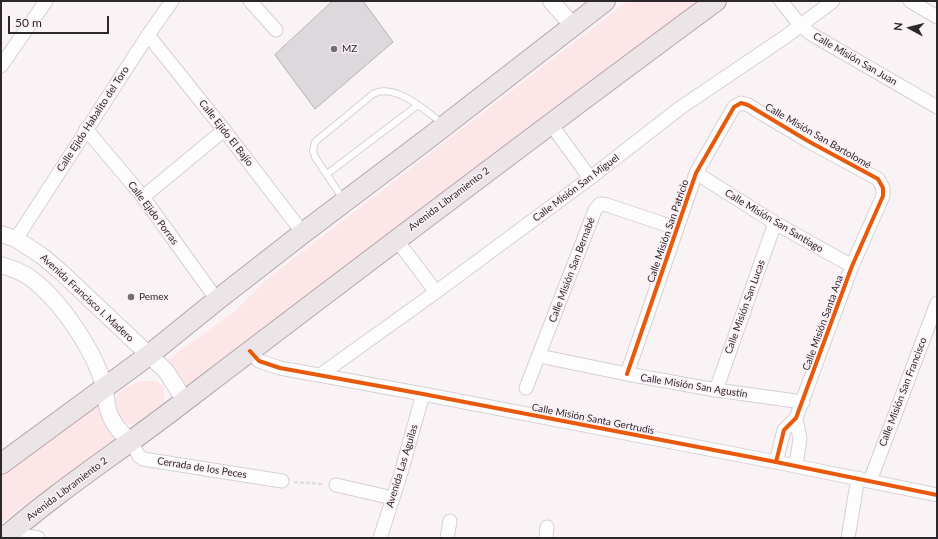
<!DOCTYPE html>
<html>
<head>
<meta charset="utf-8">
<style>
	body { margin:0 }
	#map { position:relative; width:938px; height:539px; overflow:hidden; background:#f9f3f6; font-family:Lato,sans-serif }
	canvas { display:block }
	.frame { position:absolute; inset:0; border:2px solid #2c272a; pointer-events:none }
	.north { position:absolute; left:890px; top:8px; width:40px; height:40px; -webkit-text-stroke:3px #fcf0f7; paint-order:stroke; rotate:277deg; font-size:11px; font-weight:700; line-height:16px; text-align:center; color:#2c272a }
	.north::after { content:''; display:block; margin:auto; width:14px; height:18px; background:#2c272a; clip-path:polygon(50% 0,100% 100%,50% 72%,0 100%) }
	.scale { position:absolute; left:8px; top:16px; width:101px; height:18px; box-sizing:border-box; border:2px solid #2c272a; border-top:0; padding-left:5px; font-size:12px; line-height:14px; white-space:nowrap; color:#2c272a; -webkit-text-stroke:3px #fcf0f7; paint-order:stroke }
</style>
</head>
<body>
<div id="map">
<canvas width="938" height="539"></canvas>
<div class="frame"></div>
<div class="north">N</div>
<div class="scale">50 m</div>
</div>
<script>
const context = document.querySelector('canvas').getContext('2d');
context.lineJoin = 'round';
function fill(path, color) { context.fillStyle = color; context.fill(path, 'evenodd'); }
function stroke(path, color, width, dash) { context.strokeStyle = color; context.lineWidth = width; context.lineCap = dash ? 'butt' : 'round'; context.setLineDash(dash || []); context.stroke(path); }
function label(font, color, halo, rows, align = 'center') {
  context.font = font + ' Lato,sans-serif'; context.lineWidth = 3; context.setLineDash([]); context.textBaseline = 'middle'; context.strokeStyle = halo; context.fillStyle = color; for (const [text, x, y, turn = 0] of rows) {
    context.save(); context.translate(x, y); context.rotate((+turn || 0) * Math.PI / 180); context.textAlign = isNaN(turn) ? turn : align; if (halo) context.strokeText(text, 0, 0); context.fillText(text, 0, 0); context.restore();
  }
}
fill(new Path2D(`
	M628 1H707L187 388 166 361 234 312 266 280Z
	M140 381H157L164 388V402L152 416 136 425 122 423 112 408C117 390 124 388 140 381Z
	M102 399 118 438 15 512 1 524V470Z`), '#fce6e8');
const building = new Path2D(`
	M333 1H363L393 42 315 109 275 55Z`);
fill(building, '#dcd8db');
stroke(building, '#b4afb3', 1);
const service = new Path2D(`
	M327 174 418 105
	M343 199 315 157 313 151 315 142 373 94C395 82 426 111 443 124`);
const minor = new Path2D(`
	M250 1 276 30
	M781 1 800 25 811 34 937 107
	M910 1 937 17
	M148 35 224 130 303 233
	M1 66 46 1
	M550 123 590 178
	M86 129 143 197 217 300
	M696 173 775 223 852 266
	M143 197 224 130
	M16 239 148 35 172 1
	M396 239 436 292
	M250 351 259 361 280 368 423 394 776 462 937 495
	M539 356 627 374 716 390 803 402
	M627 374 696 173 734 107 741 103 748 105 808 141 878 179 883 188V196L852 266 796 418 784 430 776 462
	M320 375 436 292 590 178 680 108 785 37 833 1
	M526 388 595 210 600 204 607 205 676 228
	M716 390 775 223
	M131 442 139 456 143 459 282 481
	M796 465 800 439 796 418
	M870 481 937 303
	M336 485 393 498
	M10 533 38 538
	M380 538 401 473 423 394
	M447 538 450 521
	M546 538 547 527
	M848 538 858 478`);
const tertiary = new Path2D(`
	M551 1 573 26
	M1 234 16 239 42 256 61 272 166 371 185 401
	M1 265C11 268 20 271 29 277 60 299 94 350 104 386 106 392 106 399 107 405 110 421 119 431 131 442`);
const primary = new Path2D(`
	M1 464 149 355 217 300 303 233 430 137 605 1
	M4 538C61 488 126 447 186 400 362 266 538 132 716 1`);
stroke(service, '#d5d0d3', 8);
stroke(minor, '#d5d0d3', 15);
stroke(tertiary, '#d5d0d3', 18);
stroke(primary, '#b4a6ab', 22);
stroke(new Path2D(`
	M294 482 323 484`), '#dfddde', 2.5, [4, 2]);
stroke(service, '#fefdfe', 6);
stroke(minor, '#fefdfe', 13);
stroke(tertiary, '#fefdfe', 16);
stroke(primary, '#ece5e8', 20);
stroke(new Path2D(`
	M250 351 259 361 280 368 423 394 776 462 937 495
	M627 374 696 173 734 107 741 103 748 105 808 141 878 179 883 188V196L852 266 796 418 784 430 776 462`), '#e8590c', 4);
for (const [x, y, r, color] of [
	[334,49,4,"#746e71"],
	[131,297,4,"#746e71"]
]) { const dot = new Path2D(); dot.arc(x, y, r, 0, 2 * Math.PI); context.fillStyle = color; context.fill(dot); stroke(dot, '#fcf0f7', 1.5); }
label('10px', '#2c272a', '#fcf0f7', [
	["MZ",342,49],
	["Pemex",139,297]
], 'left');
label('10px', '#2c272a', '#fcf0f7', [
	["Calle Misión San Juan",855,59,30],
	["Calle Ejido Habalito del Toro",93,119,-57],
	["Calle Ejido El Bajío",226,133,52],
	["Calle Misión San Bartolomé",818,136,30],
	["Calle Misión San Miguel",576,188,-37],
	["Avenida Libramiento 2",449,199,-37],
	["Calle Ejido Porras",153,213,53],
	["Calle Misión San Santiago",774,221,31],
	["Calle Misión San Patricio",668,231,-71],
	["Calle Misión San Bernabé",572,270,-69],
	["Avenida Francisco I. Madero",87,298,43],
	["Calle Misión San Lucas",745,307,-70],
	["Calle Misión Santa Ana",823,323,-70],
	["Calle Misión San Agustín",694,386,9],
	["Calle Misión San Francisco",903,392,-69],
	["Calle Misión Santa Gertrudis",593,419,11],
	["Avenida Las Aguilas",402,466,-73],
	["Cerrada de los Peces",202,468,9],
	["Avenida Libramiento 2",67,489,-37]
]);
</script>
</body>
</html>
